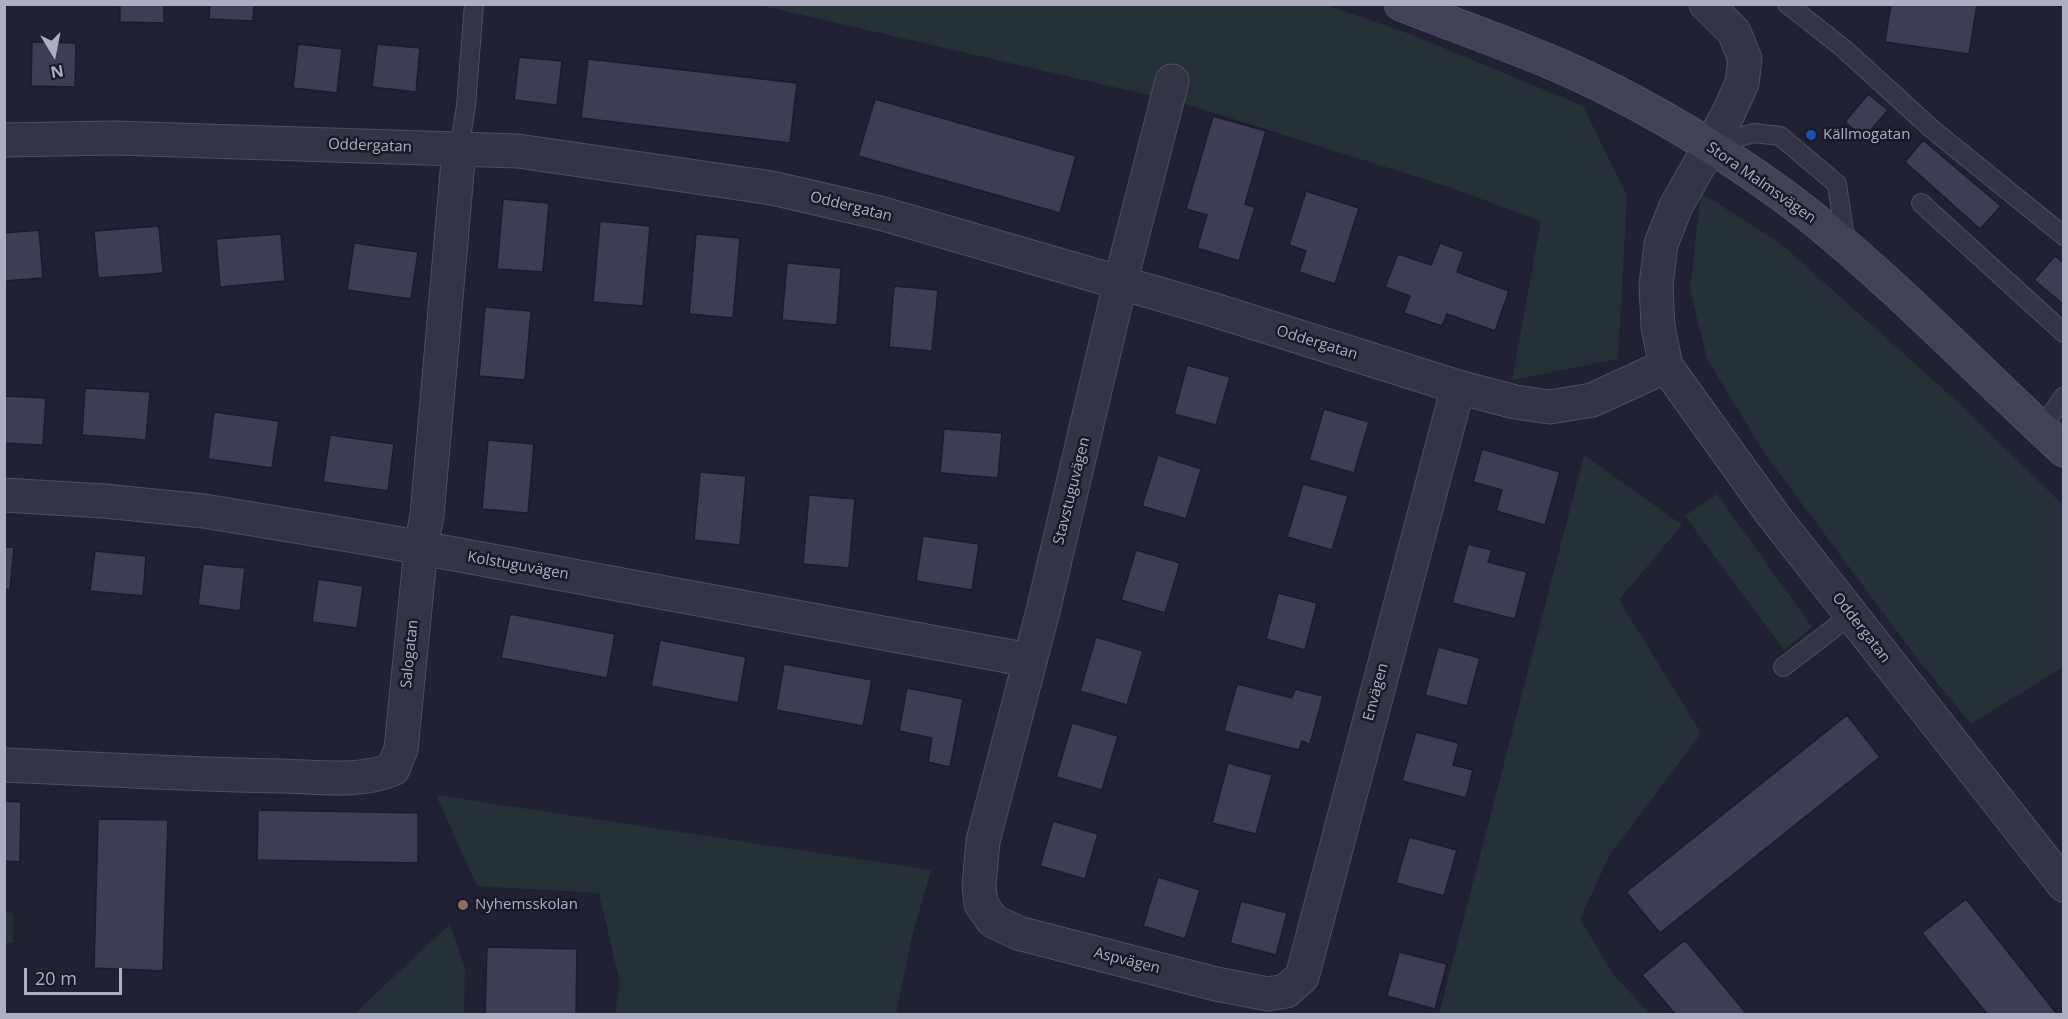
<!DOCTYPE html>
<html>
<head>
<meta charset="utf-8">
<style>
	body { margin:0 }
	#map { position:relative; width:2068px; height:1019px; overflow:hidden; background:#202233; font-family:"Open Sans",sans-serif }
	canvas { display:block }
	.frame { position:absolute; inset:0; border:6px solid #adaec1; pointer-events:none }
	.north { position:absolute; left:24px; top:24px; width:60px; height:60px; -webkit-text-stroke:4px #191a28; paint-order:stroke; rotate:170deg; font-size:16px; font-weight:700; line-height:24px; text-align:center; color:#adaec1 }
	.north::after { content:''; display:block; margin:auto; width:21px; height:27px; background:#adaec1; clip-path:polygon(50% 0,100% 100%,50% 72%,0 100%) }
	.scale { position:absolute; left:24px; top:968px; width:98px; height:27px; box-sizing:border-box; border:3px solid #adaec1; border-top:0; padding-left:8px; font-size:18px; line-height:21px; white-space:nowrap; color:#adaec1; -webkit-text-stroke:4px #191a28; paint-order:stroke }
</style>
</head>
<body>
<div id="map">
<canvas width="2068" height="1019"></canvas>
<div class="frame"></div>
<div class="north">N</div>
<div class="scale">20 m</div>
</div>
<script>
const context = document.querySelector('canvas').getContext('2d');
context.lineJoin = 'round';
function fill(path, color) { context.fillStyle = color; context.fill(path, 'evenodd'); }
function stroke(path, color, width, dash) { context.strokeStyle = color; context.lineWidth = width; context.lineCap = dash ? 'butt' : 'round'; context.setLineDash(dash || []); context.stroke(path); }
function label(font, color, halo, rows, align = 'center') {
  context.font = font + ' "Open Sans",sans-serif'; context.lineWidth = 5; context.setLineDash([]); context.textBaseline = 'middle'; context.strokeStyle = halo; context.fillStyle = color; for (const [text, x, y, turn = 0] of rows) {
    context.save(); context.translate(x, y); context.rotate((+turn || 0) * Math.PI / 180); context.textAlign = isNaN(turn) ? turn : align; if (halo) context.strokeText(text, 0, 0); context.fillText(text, 0, 0); context.restore();
  }
}
fill(new Path2D(`
	M1323 4 1410 34 1583 106 1627 196 1618 359 1512 380 1541 221 1446 186 1183 103 759 5Z
	M1701 193 1780 243 1961 405 2063 505V667L1971 724 1920 662 1767 457 1707 359 1690 289Z
	M1584 455 1682 525 1619 600 1701 733 1610 854 1580 919 1613 974 1650 1014H1439Z
	M1717 494 1812 627 1784 650 1685 516Z
	M436 795 931 870 911 940 896 1014H615L620 983 599 893 477 886Z
	M4 912 13 913V943H5Z
	M450 924 465 968 464 1014H354Z`), '#253037');
const building = new Path2D(`
	M120 4H164V23L120 22Z
	M210 4H254L253 21 209 19Z
	M1891 4H1977L1969 54 1885 42Z
	M32 42 76 43 75 87 31 86Z
	M298 44 342 49 337 93 293 88Z
	M377 44 420 48 416 92 372 87Z
	M519 57 562 61 557 105 514 100Z
	M588 59 797 83 790 143 581 118Z
	M1868 94 1888 110 1864 138 1845 122Z
	M875 99 1076 156 1060 213 858 156Z
	M1213 116 1266 131 1245 204 1255 207 1239 261 1197 248 1207 215 1186 209Z
	M1923 140 2001 206 1980 229 1905 162Z
	M1306 191 1359 208 1335 284 1299 272 1306 251 1289 245Z
	M503 199 549 203 543 272 497 269Z
	M600 221 650 226 643 306 593 302Z
	M159 226 163 273 98 278 94 231Z
	M39 230 43 278 4 281V233Z
	M281 234 285 281 220 287 216 239Z
	M696 234 740 238 733 318 689 314Z
	M354 243 418 252 411 299 347 290Z
	M1440 243 1464 252 1457 272 1509 291 1495 331 1447 314 1442 326 1404 313 1410 296 1385 287 1398 254 1431 265Z
	M2055 256 2064 263V305L2034 280Z
	M787 263 841 268 837 325 782 320Z
	M894 286 938 290 932 351 889 347Z
	M485 307 531 311 525 380 479 376Z
	M1187 365 1230 377 1216 425 1174 414Z
	M85 388 150 392 146 440 82 435Z
	M4 396 46 398 43 445 4 443Z
	M1324 409 1369 422 1354 473 1309 460Z
	M214 412 279 421 272 468 208 459Z
	M944 429 1002 433 998 478 940 473Z
	M330 435 394 444 388 491 323 482Z
	M488 440 534 444 528 513 482 509Z
	M1482 449 1560 472 1545 525 1496 511 1502 490 1473 482Z
	M1158 455 1201 469 1186 519 1142 506Z
	M700 472 746 476 740 545 694 540Z
	M1303 484 1348 496 1332 550 1287 537Z
	M809 495 855 499 849 568 803 564Z
	M923 536 979 544 972 590 916 581Z
	M1468 544 1492 550 1488 562 1527 572 1515 619 1452 603Z
	M4 547H14L10 590 4 589Z
	M1136 550 1180 563 1165 613 1121 600Z
	M95 551 146 556 143 596 90 591Z
	M203 564 245 568 240 611 198 605Z
	M318 579 363 586 357 628 312 622Z
	M1278 593 1317 603 1305 650 1266 639Z
	M510 614 615 634 607 678 501 658Z
	M1096 637 1143 651 1127 705 1080 691Z
	M660 640 746 657 738 703 651 686Z
	M1438 647 1480 658 1467 706 1425 695Z
	M784 664 872 680 863 726 776 710Z
	M1237 684 1292 698 1295 689 1323 696 1310 744 1302 741 1299 750 1224 731Z
	M907 688 963 699 950 767 928 762 932 738 899 731Z
	M1847 715 1880 757 1660 933 1626 892Z
	M1072 723 1118 736 1102 790 1056 777Z
	M1416 732 1459 743 1453 765 1473 770 1466 798 1402 781Z
	M1228 763 1272 775 1256 834 1212 823Z
	M4 801 21 802 20 862 4 861Z
	M258 810 418 813V863L257 860Z
	M98 819 168 820 163 971 94 968Z
	M1053 821 1098 834 1085 879 1040 866Z
	M1409 837 1457 850 1444 896 1396 883Z
	M1158 877 1200 890 1185 939 1143 926Z
	M1966 899 2057 1014H1987L1922 933Z
	M1241 901 1287 913 1276 955 1230 943Z
	M1685 940 1747 1014H1675L1642 975Z
	M487 947 577 949 576 1014H485Z
	M1399 952 1447 964 1435 1009 1387 996Z`);
fill(building, '#3d3e54');
stroke(building, '#1b1c2b', 1.5);
const lane = new Path2D(`
	M1787 4 1843 48 1933 130 2064 236
	M1710 145 1754 133 1780 136 1837 184 1846 246
	M459 150 466 106 474 4
	M1921 203 2064 333
	M2041 429 2064 396
	M1783 667 1851 615`);
const street = new Path2D(`
	M1706 4 1734 32 1745 59 1742 83 1728 114 1676 206 1661 244 1656 285 1658 327 1666 366 1773 515 2064 885
	M1172 81 1120 284 1043 611 983 841 979 885 981 904 993 921 1018 933 1216 984 1268 994 1286 991 1302 977 1458 387
	M4 140 114 138 518 151 772 188 880 213 1211 309 1458 387 1515 402 1550 407 1592 400 1666 366
	M4 495 104 501 204 511 373 539 1029 660
	M4 765C98 769 191 775 284 776 320 777 360 783 393 769L401 749 421 548 427 515 459 150`);
const secondary = new Path2D(`
	M1401 4C1451 24 1503 42 1553 63 1638 99 1738 159 1810 216 1899 288 1979 372 2064 450`);
stroke(lane, '#4e4f5f', 20);
stroke(street, '#4e4f5f', 35);
stroke(secondary, '#4e4f5f', 35);
stroke(lane, '#333544', 18);
stroke(street, '#333544', 33);
stroke(secondary, '#424257', 33);
for (const [x, y, r, color] of [
	[1811,135,6,"#1a4fb4"],
	[463,905,6,"#8d6e63"]
]) { const dot = new Path2D(); dot.arc(x, y, r, 0, 2 * Math.PI); context.fillStyle = color; context.fill(dot); stroke(dot, '#191a28', 2); }
label('15px', '#adaec1', '#191a28', [
	["Källmogatan",1823,135],
	["Nyhemsskolan",475,905]
], 'left');
label('15px', '#adaec1', '#191a28', [
	["Oddergatan",370,146,2],
	["Stora Malmsvägen",1761,183,35],
	["Oddergatan",851,207,14],
	["Oddergatan",1317,343,17],
	["Stavstuguvägen",1072,491,-76],
	["Kolstuguvägen",518,566,10],
	["Oddergatan",1861,628,52],
	["Salogatan",410,654,-84],
	["Envägen",1376,692,-75],
	["Aspvägen",1127,961,14]
]);
</script>
</body>
</html>
